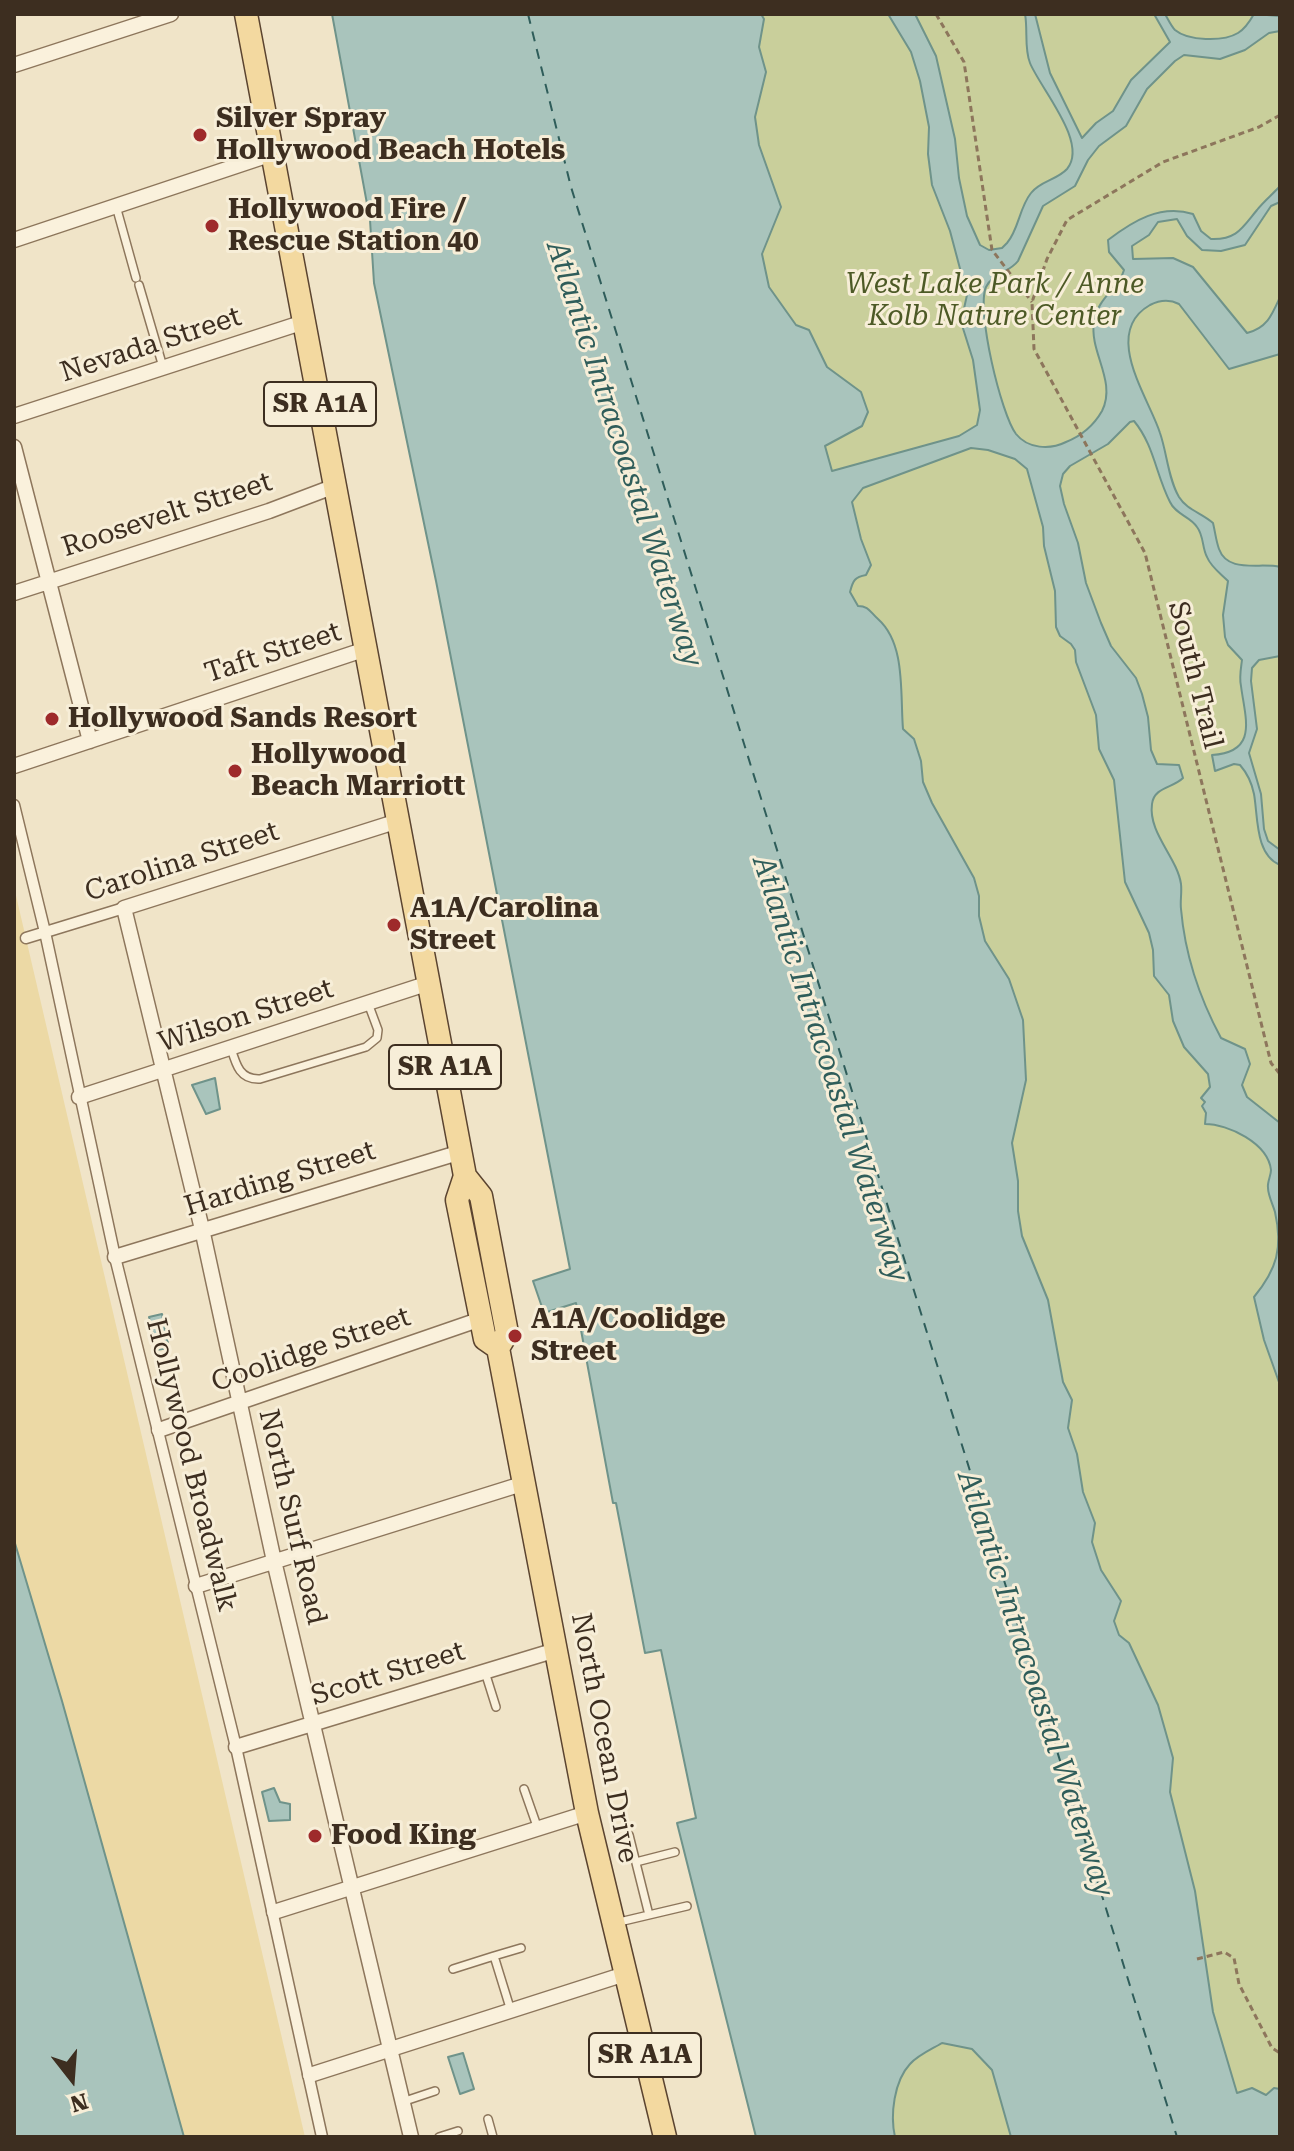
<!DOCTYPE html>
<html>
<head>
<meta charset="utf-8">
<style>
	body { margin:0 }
	#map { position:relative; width:1294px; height:2151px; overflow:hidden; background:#f0e4c8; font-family:"Roboto Serif",serif }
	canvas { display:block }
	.frame { position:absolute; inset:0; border:16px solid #3d2e20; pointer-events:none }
	.north { position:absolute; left:32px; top:2039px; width:80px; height:80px; -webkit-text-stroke:6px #f7eed8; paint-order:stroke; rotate:163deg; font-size:22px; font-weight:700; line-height:32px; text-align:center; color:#3d2e20 }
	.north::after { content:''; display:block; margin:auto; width:28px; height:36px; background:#3d2e20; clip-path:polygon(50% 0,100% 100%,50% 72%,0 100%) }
</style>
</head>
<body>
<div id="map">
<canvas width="1294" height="2151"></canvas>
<div class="frame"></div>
<div class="north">N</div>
</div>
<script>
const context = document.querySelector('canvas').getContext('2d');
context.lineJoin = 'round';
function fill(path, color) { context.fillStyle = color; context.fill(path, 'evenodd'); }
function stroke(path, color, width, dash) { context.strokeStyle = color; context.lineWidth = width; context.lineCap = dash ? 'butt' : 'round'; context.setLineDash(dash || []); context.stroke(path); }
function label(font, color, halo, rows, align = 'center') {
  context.font = font + ' "Roboto Serif",serif'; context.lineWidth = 6; context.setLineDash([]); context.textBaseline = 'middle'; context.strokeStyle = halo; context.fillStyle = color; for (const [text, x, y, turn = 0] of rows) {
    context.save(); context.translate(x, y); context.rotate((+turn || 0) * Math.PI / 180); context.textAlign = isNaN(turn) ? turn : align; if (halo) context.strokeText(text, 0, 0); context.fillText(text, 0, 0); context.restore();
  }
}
fill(new Path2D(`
	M640 14H1280V2089L1274 2088 1266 2095 1237 2093 1213 2012 1195 1891 1170 1792 1173 1757 1158 1705 1129 1643 1119 1635 1114 1621 1121 1601 1101 1570 1092 1542 1095 1523 1083 1492 1077 1456 757 548Z
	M942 2043 972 2049 992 2070 1011 2137H895C890 2115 894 2081 910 2064 918 2055 932 2049 942 2043Z`), '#c9cf9b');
fill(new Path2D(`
	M14 887 305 2137H184L62 1701 14 1540Z`), '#ecd9a5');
const water = new Path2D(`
	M332 14H761L764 19 759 47 766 72 755 117 759 145 781 207 762 254 769 287 796 325 809 330 827 367 861 392 868 412 862 426 825 446 832 471 959 436 977 425 980 410 973 360 961 322 967 295 950 231 932 185 928 154 929 127 920 81 911 52 888 14H915L936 56 955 139 959 178 967 216 980 245 989 250 1002 248 1007 243C1019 229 1019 208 1031 193 1040 181 1057 180 1067 169 1089 143 1040 88 1030 63 1024 48 1028 30 1025 14H1035L1050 73 1082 138 1096 123 1113 111 1131 80 1170 42 1154 14H1165C1168 19 1171 26 1175 30 1188 41 1223 42 1238 33 1245 29 1250 21 1254 14L1280 16V31L1269 33 1245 50 1220 59 1184 55 1175 61 1147 89 1126 126 1099 146 1088 160 1075 186 1043 206 1018 261C1010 272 992 274 986 287 976 310 1001 414 1016 434 1028 449 1050 450 1066 442 1081 436 1094 425 1102 411 1117 381 1089 352 1094 322 1097 298 1120 287 1124 270L1109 252 1108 240C1133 221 1160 204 1193 214L1201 231 1211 239C1237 240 1242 228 1257 210 1264 201 1273 194 1280 186V202L1271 206 1245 245 1221 251 1202 250 1187 236 1177 219 1158 222 1149 235 1132 246 1133 259 1173 258 1193 267 1247 333C1267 328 1272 315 1280 297V354L1229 369 1179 304C1169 299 1160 300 1150 305 1101 333 1149 398 1160 433 1167 453 1168 478 1179 497 1187 510 1202 513 1213 523 1215 531 1216 541 1219 549 1228 574 1261 562 1280 567V656L1259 660 1252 668 1251 681 1257 729 1249 753 1261 794 1264 829 1268 841 1280 850V865C1255 855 1258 816 1254 794 1252 784 1247 773 1240 765L1234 764 1215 771 1212 755C1259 752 1245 718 1241 686 1239 677 1241 668 1242 660L1228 645 1225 637 1223 615 1228 581C1220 573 1211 567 1207 557 1202 548 1204 536 1197 527 1190 516 1176 515 1170 502 1156 475 1154 445 1134 421L1130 422 1108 444 1070 466 1063 474 1060 486 1064 504 1078 543 1086 583 1101 623 1111 646 1136 678 1142 694 1148 717 1151 750 1157 764 1179 765 1183 778C1173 788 1154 787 1152 804 1148 833 1177 857 1181 884 1182 893 1180 901 1181 909 1185 955 1199 997 1221 1038L1245 1049 1250 1064 1242 1085 1247 1097 1280 1123V1385L1264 1340 1254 1297C1277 1269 1283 1248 1275 1212 1273 1205 1268 1195 1268 1188 1267 1182 1271 1176 1271 1170 1268 1143 1228 1124 1205 1124L1206 1113 1202 1106 1205 1102 1201 1098 1210 1087 1208 1074 1184 1047 1173 1021 1169 995 1154 976 1153 950 1149 933 1125 882 1114 780 1099 749 1096 715 1076 662 1075 650 1071 644 1060 636 1056 627 1055 591 1044 546 1043 527 1027 469 1015 459 988 450 971 448 863 488 852 502 861 539 871 565 866 575C855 577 853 580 850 592L858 606C869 606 870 612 878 619 906 644 900 693 903 729L914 739 921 761 923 782 932 803 974 878 979 896V916L985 941 1009 979 1023 1020 1026 1080 1012 1143 1018 1181V1211L1022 1236 1048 1300 1063 1382 1072 1400 1068 1428 1077 1454 1083 1492 1095 1523 1092 1542 1101 1570 1121 1601 1114 1621 1119 1635 1129 1643 1158 1705 1173 1758 1170 1792 1195 1891 1213 2012 1237 2093 1252 2088 1266 2095 1274 2088 1280 2089V2137H1011L992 2070 972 2049 942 2043C932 2049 918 2055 910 2064 894 2081 890 2115 895 2137H756L677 1823 696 1818 661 1650 645 1653 616 1503H613L576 1303 544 1313 533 1281 570 1269 436 581 374 283 370 220Z
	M215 1078 220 1109 206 1114 192 1085Z
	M162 1314 169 1348 156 1350 149 1317Z
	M14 1540 62 1701 184 2137H14Z
	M274 1788 280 1802 290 1804V1820L269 1821 262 1792Z
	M463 2053 474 2089 460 2094 448 2057Z`);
fill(water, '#a9c4bc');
stroke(water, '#6f938a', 2);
stroke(new Path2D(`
	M528 14 571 187 1177 2137`), '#2f5d5a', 2, [10, 8]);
const service = new Path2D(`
	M116 206 136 278
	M139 285 163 367
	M231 1048C236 1065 240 1080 260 1079L366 1047 377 1038 378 1030 368 1003
	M485 1672 496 1707
	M524 1789 538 1829
	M629 1835 649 1915
	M636 1862 675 1852
	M615 1923 687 1906
	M494 1956 521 1948
	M453 1969 494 1956 511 2011
	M402 2102 435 2091
	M488 2119 493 2137
	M439 2137 458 2131`);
const pedestrian = new Path2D(`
	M14 805 45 932 115 1257 236 1747 322 2137
	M26 938 124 908`);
const minor = new Path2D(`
	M14 65 171 14
	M14 240 272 154
	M14 416 304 322
	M14 447 90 741
	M14 593 269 511 335 486
	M14 766 366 649
	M398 821 124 908 202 1229 274 1561 411 2137
	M79 1097 429 983
	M115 1257 461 1152
	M159 1430 481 1319
	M196 1586 525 1483
	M236 1747 556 1650
	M274 1912 587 1813
	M310 2075 625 1974`);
const primary = new Path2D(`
	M246 14 465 1176 481 1196 507 1333 498 1348 587 1813 665 2137
	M465 1176 457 1200 485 1339 498 1348`);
stroke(service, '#8d765c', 10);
stroke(pedestrian, '#8d765c', 13);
stroke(minor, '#8d765c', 17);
stroke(primary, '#5b4430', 25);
stroke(new Path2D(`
	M936 14 964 62 992 250 1032 302
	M1280 115 1259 127 1163 162 1067 220 1047 259 1032 302 1034 349 1145 553 1271 1063 1280 1074
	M1197 1959 1224 1952 1234 1958 1239 1984 1272 2048 1280 2053`), '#8d765c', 3, [6, 4]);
stroke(service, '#faf1dc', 7);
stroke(pedestrian, '#faf1dc', 10);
stroke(minor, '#faf1dc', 14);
stroke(primary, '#f3d9a0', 22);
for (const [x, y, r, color] of [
	[200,135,8,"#9e2a2b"],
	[212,226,8,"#9e2a2b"],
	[52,719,8,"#9e2a2b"],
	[235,771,8,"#9e2a2b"],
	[394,925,8,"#9e2a2b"],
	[515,1336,8,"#9e2a2b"],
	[315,1836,8,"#9e2a2b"]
]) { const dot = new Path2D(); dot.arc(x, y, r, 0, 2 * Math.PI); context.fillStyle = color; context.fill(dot); stroke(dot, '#f7eed8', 3); }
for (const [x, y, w] of [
	[320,404,112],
	[445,1067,112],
	[645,2055,112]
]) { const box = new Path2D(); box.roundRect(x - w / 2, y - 22, w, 44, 6); context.fillStyle = '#f7eed8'; context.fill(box); stroke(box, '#3d2e20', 2); }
label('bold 26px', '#3d2e20', null, [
	["SR A1A",320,404],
	["SR A1A",445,1067],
	["SR A1A",645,2055]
]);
label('bold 28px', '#3d2e20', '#f7eed8', [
	["Silver Spray",216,119],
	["Hollywood Beach Hotels",216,151],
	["Hollywood Fire /",228,210],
	["Rescue Station 40",228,242],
	["Hollywood Sands Resort",68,719],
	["Hollywood",251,755],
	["Beach Marriott",251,787],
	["A1A/Carolina",410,909],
	["Street",410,941],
	["A1A/Coolidge",531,1320],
	["Street",531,1352],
	["Food King",331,1836]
], 'left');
label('italic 28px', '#4d5a26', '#f7eed8', [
	["West Lake Park / Anne",995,285],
	["Kolb Nature Center",995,317]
]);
label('28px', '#3d2e20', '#f7eed8', [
	["Nevada Street",151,345,-18],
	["Roosevelt Street",167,515,-18],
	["Taft Street",273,653,-18],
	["South Trail",1195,675,76],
	["Carolina Street",182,862,-18],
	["Wilson Street",246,1016,-18],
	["Harding Street",280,1179,-17],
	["Coolidge Street",311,1350,-19],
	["Hollywood Broadwalk",191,1465,76],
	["North Surf Road",292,1517,77],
	["Scott Street",388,1674,-17],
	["North Ocean Drive",604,1738,79]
]);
label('italic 30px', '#2f5d5a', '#f7eed8', [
	["Atlantic Intracoastal Waterway",624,454,72],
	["Atlantic Intracoastal Waterway",830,1069,72],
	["Atlantic Intracoastal Waterway",1035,1684,72]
]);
</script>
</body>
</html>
